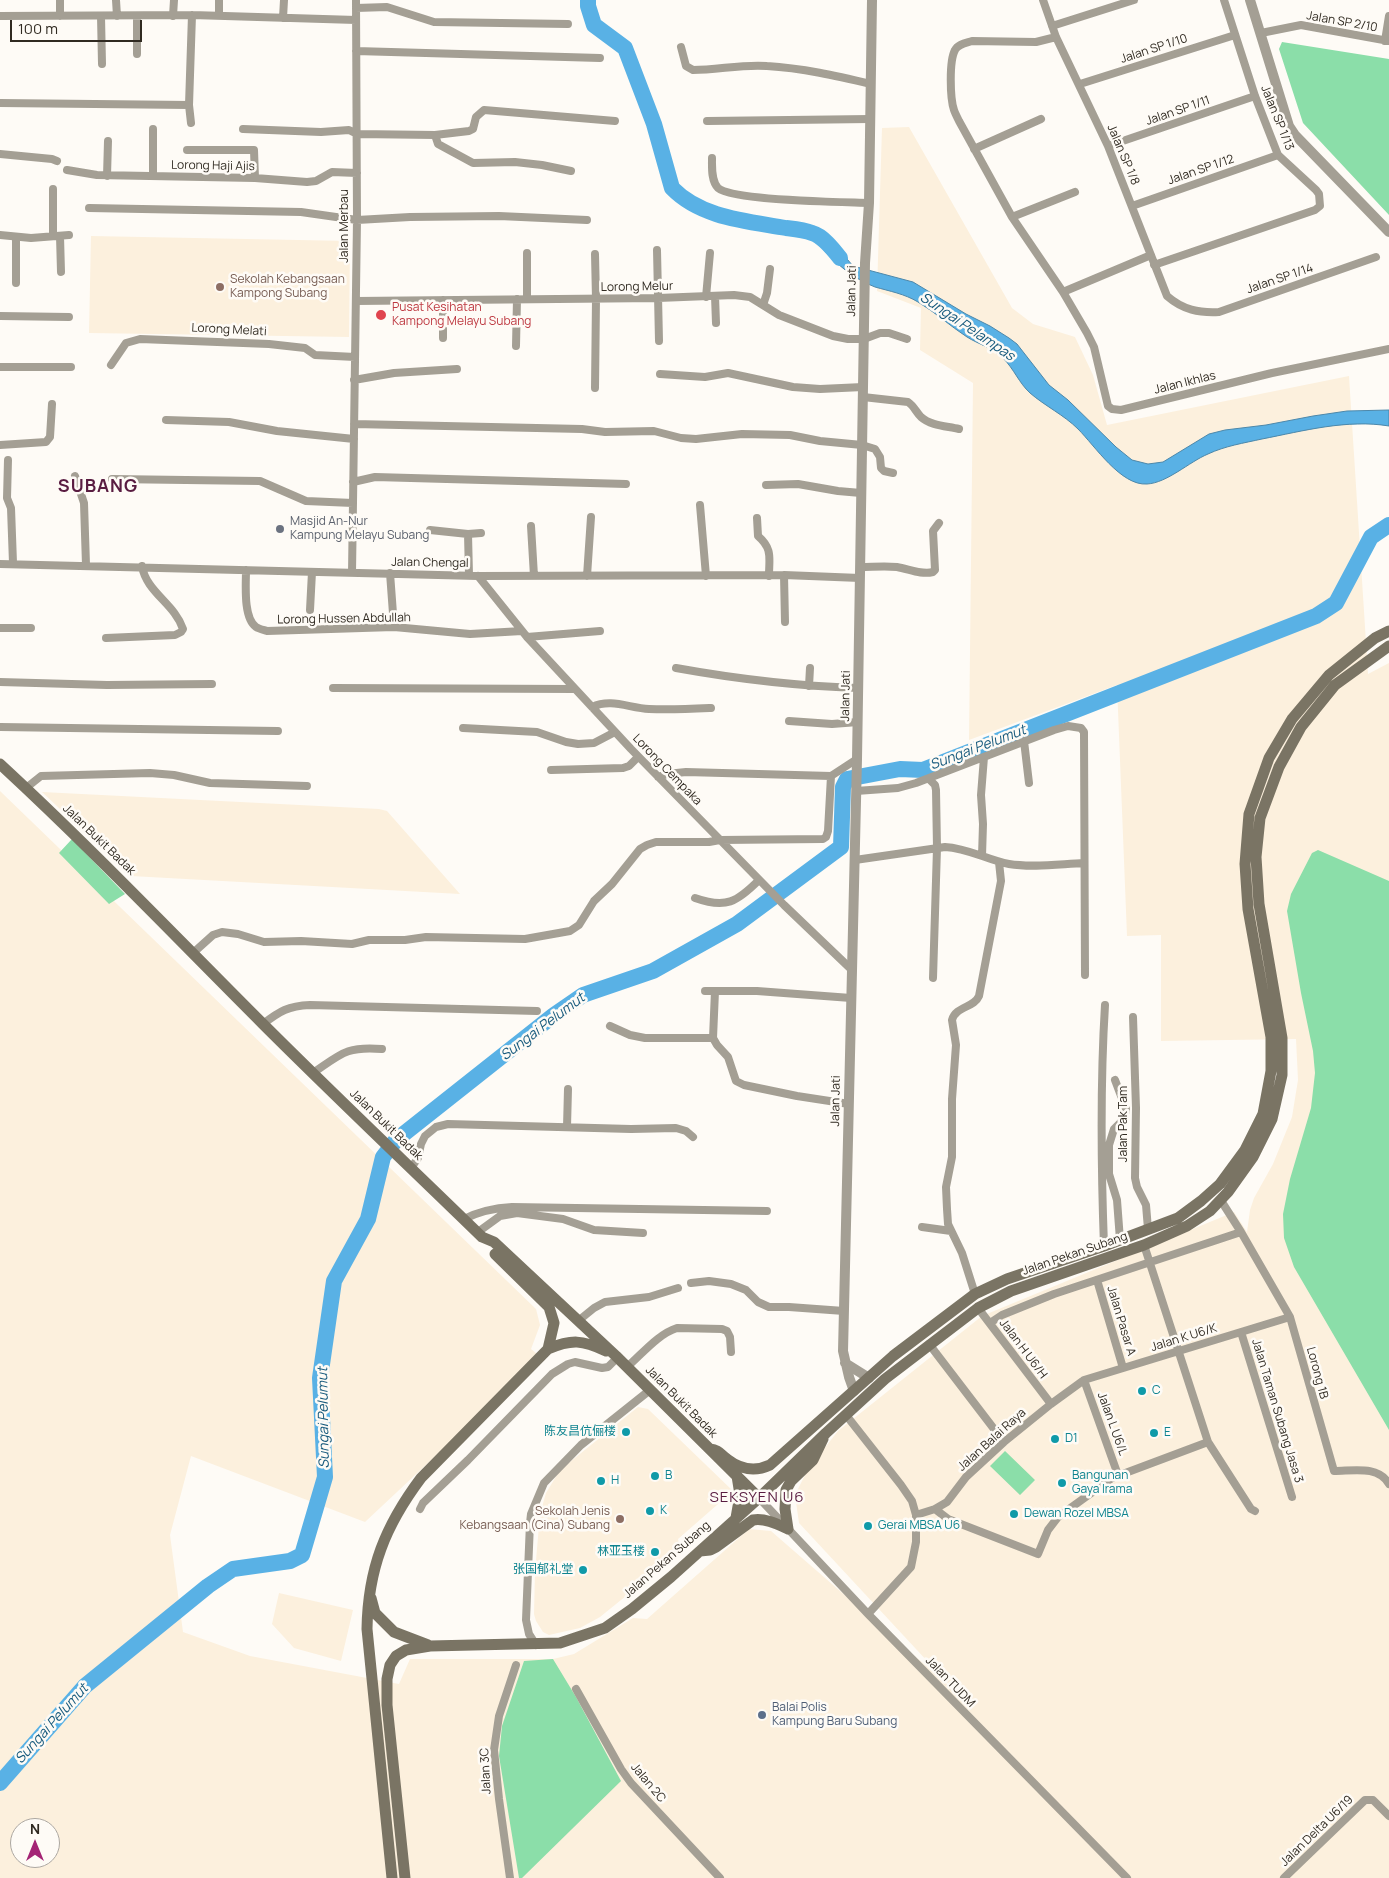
<!DOCTYPE html>
<html>
<head>
<meta charset="utf-8">
<style>
	body { margin:0 }
	#map { position:relative; width:1389px; height:1878px; overflow:hidden; background:#fefbf6; font-family:Manrope,sans-serif }
	canvas { display:block }
	.north { position:absolute; left:10px; top:1818px; width:50px; height:50px; box-sizing:border-box; background:#fefbf6; border:1px solid #aca7a1; border-radius:50%; rotate:0deg; font-size:14px; font-weight:700; line-height:20px; text-align:center; color:#302a21 }
	.north::after { content:''; display:block; margin:auto; width:18px; height:22px; background:#a42475; clip-path:polygon(50% 0,100% 100%,50% 72%,0 100%) }
	.scale { position:absolute; left:10px; top:20px; width:132px; height:22px; box-sizing:border-box; border:2px solid #302a21; border-top:0; padding-left:6px; font-size:15px; line-height:18px; white-space:nowrap; color:#302a21; -webkit-text-stroke:4px #fefbf6; paint-order:stroke }
</style>
</head>
<body>
<div id="map">
<canvas width="1389" height="1878"></canvas>
<div class="north">N</div>
<div class="scale">100 m</div>
</div>
<script>
const context = document.querySelector('canvas').getContext('2d');
context.lineJoin = 'round';
function fill(path, color) { context.fillStyle = color; context.fill(path, 'evenodd'); }
function stroke(path, color, width, dash) { context.strokeStyle = color; context.lineWidth = width; context.lineCap = dash ? 'butt' : 'round'; context.setLineDash(dash || []); context.stroke(path); }
function label(font, color, halo, rows, align = 'center') {
  context.font = font + ' Manrope,"Noto Sans SC",sans-serif'; context.lineWidth = 5; context.setLineDash([]); context.textBaseline = 'middle'; context.strokeStyle = halo; context.fillStyle = color; for (const [text, x, y, turn = 0] of rows) {
    context.save(); context.translate(x, y); context.rotate((+turn || 0) * Math.PI / 180); context.textAlign = isNaN(turn) ? turn : align; if (halo) context.strokeText(text, 0, 0); context.fillText(text, 0, 0); context.restore();
  }
}
fill(new Path2D(`
	M909 127 1012 308 1033 324 1075 337 1093 375 1107 425 1349 376 1368 674 1389 663V1878H0V791L536 1309 540 1325 531 1349 541 1357 365 1522 191 1456 170 1535 183 1632 250 1656 399 1684 410 1659H553L574 1654 633 1618 647 1619 749 1529 771 1531 955 1691 799 1523 795 1495 808 1469 838 1431 982 1316 1234 1212 1247 1232 1250 1210 1254 1198 1273 1164 1292 1117 1298 1080 1296 1039 1161 1041V935L1127 936 1117 685 969 740 973 383 920 350 921 308 877 291 882 128ZM20 1828H50V1858H20Z
	M91 236 350 241 349 337 89 333Z
	M42 792 379 809 387 811 460 894 131 876Z
	M638 1407 648 1409 733 1491 678 1539 680 1548 647 1579 600 1617 580 1628 549 1635 543 1632 536 1621 534 1614 535 1572 540 1514 546 1493 560 1470Z
	M279 1593 353 1610 341 1661 294 1648 272 1624Z`), '#fcf0dd');
fill(new Path2D(`
	M1282 42 1389 59V215L1303 123 1279 49Z
	M72 839 125 894 109 904 59 853Z
	M1318 850 1389 881V1430L1294 1267 1284 1238 1283 1214 1290 1179 1311 1108 1315 1073 1313 1051 1301 993 1287 911 1291 894 1312 853Z
	M1005 1451 1035 1480 1020 1495 990 1466Z
	M553 1659 576 1697 621 1781 522 1878H519L499 1756 502 1726 524 1661Z`), '#8bdea9');
const water = new Path2D(`
	M831 240 853 266 913 282 966 314 990 326 1009 338 1017 344 1049 385 1068 400 1116 447 1132 460 1148 464 1163 462 1209 434 1225 430 1266 425 1313 416 1347 411 1389 410V426C1347 419 1303 431 1262 439 1244 443 1225 446 1208 454 1189 462 1167 483 1147 484 1121 486 1095 446 1078 429 1064 415 1045 406 1030 393 1019 383 1014 369 1003 358 993 348 978 344 967 337 950 326 935 312 918 302 905 294 889 291 875 287 854 279 836 264 821 247Z`);
fill(water, '#59b1e5');
stroke(water, '#4d88aa', 1);
stroke(new Path2D(`
	M588 0V6L594 25 625 48 654 124 672 188C701 218 747 221 786 228 794 229 804 230 812 233 823 236 833 249 840 258
	M0 1783 85 1686 208 1586 233 1569 290 1561 302 1555 325 1477 320 1378 334 1281 368 1219 383 1157 396 1140 554 1015 583 995 653 971 737 924 841 847 843 787 847 779 900 769 923 770 1316 616 1336 603 1371 537 1389 525`), '#59b1e5', 16);
stroke(new Path2D(`
	M60 0V16
	M116 0 117 16
	M219 0V16
	M1043 0 1056 37 1108 146 1167 296C1183 310 1199 313 1219 312L1376 257
	M356 8 387 7 434 22 568 24
	M0 16 192 15 356 20
	M101 16 102 64
	M173 16 174 0
	M283 18 284 0
	M1052 26 1134 0
	M1261 33 1301 25 1389 41
	M1056 37 1036 42 972 41C966 43 958 44 955 50 949 61 950 98 954 110 955 113 957 117 959 121L1012 217 1063 292 1087 333 1094 347 1108 406 1112 409 1121 410 1272 373 1389 349
	M1385 41 1389 16
	M681 47 686 66 693 70C718 70 742 64 767 66 802 68 837 76 871 84
	M356 51 600 58
	M137 54V16
	M1080 84 1235 35
	M0 103 189 105
	M707 121 870 119
	M191 123 189 105 192 15
	M153 129V176
	M243 129 321 132 349 130 357 134 435 135 438 144 473 163 515 162 542 165 571 171
	M435 135 469 131 473 129 476 117 484 110 615 121
	M1108 146 1255 96
	M974 149 1041 119
	M187 150H254L255 178
	M0 154 52 159 57 161
	M712 158C712 167 711 181 718 188 733 201 843 202 869 203
	M67 170 97 175 255 178 307 182 316 181 332 172 357 173
	M107 176 108 141
	M53 189V236
	M1132 206 1278 155
	M89 208 301 212 357 220 410 217 499 216 587 220
	M1012 217 1075 192
	M0 235 31 238 69 235
	M60 236 61 272
	M657 250 659 341
	M595 254 596 299 595 388
	M1154 265 1315 210 1320 206 1319 194 1316 190 1278 155 1255 96 1224 0
	M16 283V237
	M1063 292 1151 255
	M715 296 716 323
	M706 297 710 253
	M527 299V253
	M443 300V338
	M356 301 658 298 734 295 750 297 779 315 833 336 848 339H864L880 333H889L907 339
	M763 305 767 293 770 269
	M0 316 69 317
	M516 346 517 299
	M111 365 126 343 140 339 269 344 305 348 315 355 355 357
	M0 367H71
	M660 374 705 377 728 373 793 387 820 389 863 387
	M354 380 394 373 457 369
	M863 397 908 402C914 406 916 412 921 417 931 426 947 426 959 429
	M166 420 229 422 277 431 354 439
	M354 424 582 429 605 432 654 431 681 438 696 439 742 434 790 435 820 441 862 445 875 449 880 457 881 468 884 471 893 473
	M0 445 46 442 50 437 52 404
	M8 460 7 498 11 508 13 563
	M75 476 84 503 86 565
	M112 479 260 481 306 501 353 503
	M353 482 375 477 626 484
	M766 485 798 484 838 491 861 493
	M700 505 706 576
	M757 518 758 536C773 549 769 558 769 576
	M531 526 534 576
	M430 530 468 534 481 533
	M468 534 469 575
	M0 564 478 576 784 575 860 578
	M860 567C872 567 885 566 897 567 909 569 921 575 933 572L935 570 933 531 939 523
	M246 570C246 584 243 618 256 627 259 629 264 630 267 631L394 627 470 634 522 631
	M352 573 357 220 356 0
	M390 573 394 627
	M784 575 785 622
	M478 576 527 637 631 749 784 905 852 970
	M587 576 591 517
	M310 610 312 572
	M0 628H31
	M527 637 600 631
	M106 638 175 635 181 632 183 629C175 604 146 592 142 566
	M676 668C737 679 797 686 858 688
	M0 682 107 685 212 684
	M809 686 810 668
	M333 688 575 689
	M592 707C611 698 629 708 649 709 670 710 690 709 711 708
	M789 721 832 724 858 722
	M0 727 278 731
	M463 728 537 732 566 742 578 744 594 743 615 732
	M1024 741 1029 783
	M551 770 623 768 629 766 638 757
	M658 777 667 774 686 772 831 776 857 759
	M929 779 935 785 936 790 937 848 933 978
	M26 788 41 776 150 773 174 775 210 783 307 786
	M856 791 898 788 916 783 1054 730 1068 726 1081 728 1084 732C1085 813 1084 894 1085 975
	M982 856 983 824 981 795 984 757
	M855 860 945 847C968 848 987 860 1009 864 1033 868 1060 864 1084 863
	M695 898C726 909 737 902 759 880
	M193 953 213 935 222 932 238 934 264 942 301 941 352 944 369 940H405L426 937 525 939 570 931 579 925 594 901 612 884 640 849 647 845 656 842H709L720 840 823 839 826 837 828 831 831 776
	M705 991H757L851 998
	M715 991 713 1038 717 1045 728 1057 736 1081 744 1085 797 1096 849 1104
	M1133 1017 1136 1108 1135 1178 1137 1187 1146 1205 1148 1229
	M263 1024C280 1011 288 1006 310 1005L537 1011
	M610 1026 630 1035 645 1038H713
	M313 1073C341 1054 346 1046 382 1049
	M1115 1080 1126 1109 1124 1119 1114 1129 1109 1145V1174L1117 1200 1120 1240
	M567 1127 568 1089
	M411 1168 418 1158 421 1144 425 1136 436 1127 448 1124 631 1129 676 1128 686 1131 693 1137
	M1220 1199 1241 1232 1290 1317 1334 1471C1353 1471 1378 1465 1389 1484
	M464 1219C480 1211 494 1208 512 1207L767 1211
	M922 1227 951 1231
	M478 1232 500 1216 517 1213 563 1219 594 1230 643 1233
	M1144 1245 1208 1442 1251 1509 1255 1511
	M1104 1246C1101 1165 1100 1086 1105 1005
	M1097 1280 1123 1368
	M691 1283 709 1281 731 1284 746 1290 758 1302 769 1307H789L844 1311
	M975 1294 962 1253 948 1224 947 1209 946 1187 952 1157V1099L956 1045 952 1020C956 1006 974 1008 979 996L1001 881 999 862
	M978 1308 1051 1404
	M578 1321 594 1308 605 1302 649 1297 678 1288
	M990 1323 1002 1315 1054 1294 1241 1232
	M1241 1332 1292 1497
	M929 1344 1004 1442
	M627 1367C642 1354 658 1334 677 1328L722 1329 727 1331 730 1337 731 1352
	M1084 1380 1118 1475
	M846 1415 901 1485 912 1501 916 1515V1542L911 1567 868 1614
	M759 1498 868 1614 1127 1878
	M420 1509 423 1503 468 1460 552 1374 568 1364 575 1362 602 1368 608 1367 618 1357
	M935 1509 948 1519 1038 1554 1048 1530 1058 1517 1112 1478 1208 1442
	M916 1515 935 1509 947 1502 966 1477 1004 1442 1051 1404 1084 1380 1290 1317
	M536 1645 529 1634 526 1620 530 1523 531 1514 544 1483 581 1445 650 1390
	M576 1689 621 1769 631 1783 720 1878
	M510 1878 499 1799 494 1750 499 1716 516 1665
	M1284 1878 1365 1800H1373L1389 1816`), '#a49f94', 8);
stroke(new Path2D(`
	M1250 0 1289 126 1295 135 1389 232
	M845 1363 869 1378
	M854 1391 849 1377 843 1351 857 759 865 263 869 203 872 0`), '#a49f94', 10);
stroke(new Path2D(`
	M0 764C91 848 176 937 263 1024 335 1096 409 1166 482 1237L494 1242 616 1356 759 1498
	M495 1254 549 1307 554 1323 548 1349
	M710 1449C719 1450 720 1454 727 1459 740 1469 755 1472 770 1465L893 1356 975 1294 1007 1279 1104 1246 1178 1218 1201 1201 1220 1184 1245 1150 1263 1114 1271 1071V1037L1248 909 1245 864 1249 814 1269 758 1292 719 1329 675 1375 638 1389 631
	M736 1518 740 1495 737 1476
	M700 1551 710 1550 716 1547 753 1520C765 1518 777 1524 788 1529L785 1509 786 1490 791 1481 813 1460 823 1439
	M371 1598 375 1613 394 1632 428 1645
	M392 1878 367 1629C368 1569 385 1526 421 1478L548 1349C572 1339 582 1340 606 1351
	M405 1878 387 1705V1679L390 1665 396 1656 406 1650 430 1646 560 1643 605 1628 632 1609 671 1577 759 1498 826 1433 885 1379 978 1308 1011 1291 1144 1245 1187 1226 1210 1211 1228 1192 1253 1157 1272 1119 1282 1075V1038L1259 904 1256 857 1260 818 1279 767 1301 727 1335 685 1389 646`), '#7a7464', 11);
for (const [x, y, r, color] of [
	[220,287,5,"#8d6e63"],
	[381,315,6,"#e0444e"],
	[280,529,5,"#6b7280"],
	[1142,1391,5,"#0f9aa8"],
	[626,1432,5,"#0f9aa8"],
	[1154,1433,5,"#0f9aa8"],
	[1055,1439,5,"#0f9aa8"],
	[655,1476,5,"#0f9aa8"],
	[601,1481,5,"#0f9aa8"],
	[1062,1483,5,"#0f9aa8"],
	[650,1511,5,"#0f9aa8"],
	[1014,1514,5,"#0f9aa8"],
	[620,1519,5,"#8d6e63"],
	[868,1526,5,"#0f9aa8"],
	[655,1552,5,"#0f9aa8"],
	[583,1570,5,"#0f9aa8"],
	[762,1715,5,"#5c6f8a"]
]) { const dot = new Path2D(); dot.arc(x, y, r, 0, 2 * Math.PI); context.fillStyle = color; context.fill(dot); stroke(dot, '#fefbf6', 2); }
label('12px', '#302a21', '#fefbf6', [
	["Jalan SP 2/10",1342,22,10],
	["Jalan SP 1/10",1154,49,-18],
	["Jalan SP 1/11",1178,111,-19],
	["Jalan SP 1/13",1277,118,68],
	["Jalan SP 1/8",1123,155,67],
	["Lorong Haji Ajis",213,166,1],
	["Jalan SP 1/12",1201,170,-19],
	["Jalan Merbau",345,226,-90],
	["Jalan SP 1/14",1280,279,-19],
	["Lorong Melur",637,287,-1],
	["Jalan Jati",852,291,-89],
	["Lorong Melati",229,330,3],
	["Jalan Ikhlas",1185,383,-14],
	["Jalan Chengal",430,563,1],
	["Lorong Hussen Abdullah",344,619,-1],
	["Jalan Jati",846,696,-89],
	["Lorong Cempaka",667,770,46],
	["Jalan Bukit Badak",99,840,44],
	["Jalan Jati",836,1101,-89],
	["Jalan Pak Tam",1124,1124,-90],
	["Jalan Bukit Badak",386,1125,44],
	["Jalan Pekan Subang",1075,1254,-19],
	["Jalan Pasar A",1121,1321,73],
	["Jalan K U6/K",1184,1338,-17],
	["Jalan H U6/H",1023,1349,53],
	["Lorong 1B",1317,1373,75],
	["Jalan Bukit Badak",681,1402,45],
	["Jalan Taman Subang Jasa 3",1277,1411,73],
	["Jalan L U6/L",1112,1424,70],
	["Jalan Balai Raya",992,1440,-42],
	["Jalan Pekan Subang",667,1560,-41],
	["Jalan TUDM",950,1682,46],
	["Jalan 3C",486,1771,-93],
	["Jalan 2C",648,1783,50],
	["Jalan Delta U6/19",1317,1831,-44]
]);
label('12px', '#785e54', '#fefbf6', [
	["Sekolah Kebangsaan",230,280],
	["Kampong Subang",230,294],
	["Sekolah Jenis",610,1512,"right"],
	["Kebangsaan (Cina) Subang",610,1526,"right"]
], 'left');
label('12px', '#be3a42', '#fefbf6', [
	["Pusat Kesihatan",392,308],
	["Kampong Melayu Subang",392,322]
], 'left');
label('12px', '#5b616d', '#fefbf6', [
	["Masjid An-Nur",290,522],
	["Kampung Melayu Subang",290,536]
], 'left');
label('12px', '#0d838f', '#fefbf6', [
	["C",1152,1391],
	["陈友昌伉俪楼",616,1432,"right"],
	["E",1164,1433],
	["D1",1065,1439],
	["B",665,1476],
	["Bangunan",1072,1476],
	["Gaya Irama",1072,1490],
	["H",611,1481],
	["K",660,1511],
	["Dewan Rozel MBSA",1024,1514],
	["Gerai MBSA U6",878,1526],
	["林亚玉楼",645,1552,"right"],
	["张国郁礼堂",573,1570,"right"]
], 'left');
label('12px', '#4e5e75', '#fefbf6', [
	["Balai Polis",772,1708],
	["Kampung Baru Subang",772,1722]
], 'left');
label('italic 14px', '#175a7d', '#fefbf6', [
	["Sungai Pelampas",967,327,34],
	["Sungai Pelumut",978,748,-21],
	["Sungai Pelumut",543,1027,-37],
	["Sungai Pelumut",324,1418,-91],
	["Sungai Pelumut",52,1724,-48]
]);
context.letterSpacing = '1px';
label('15px', '#591c41', '#fefbf6', [
	["SEKSYEN U6",757,1498]
]);
context.letterSpacing = '0px';
context.letterSpacing = '1px';
label('bold 18px', '#591c41', '#fefbf6', [
	["SUBANG",98,487]
]);
context.letterSpacing = '0px';
</script>
</body>
</html>
